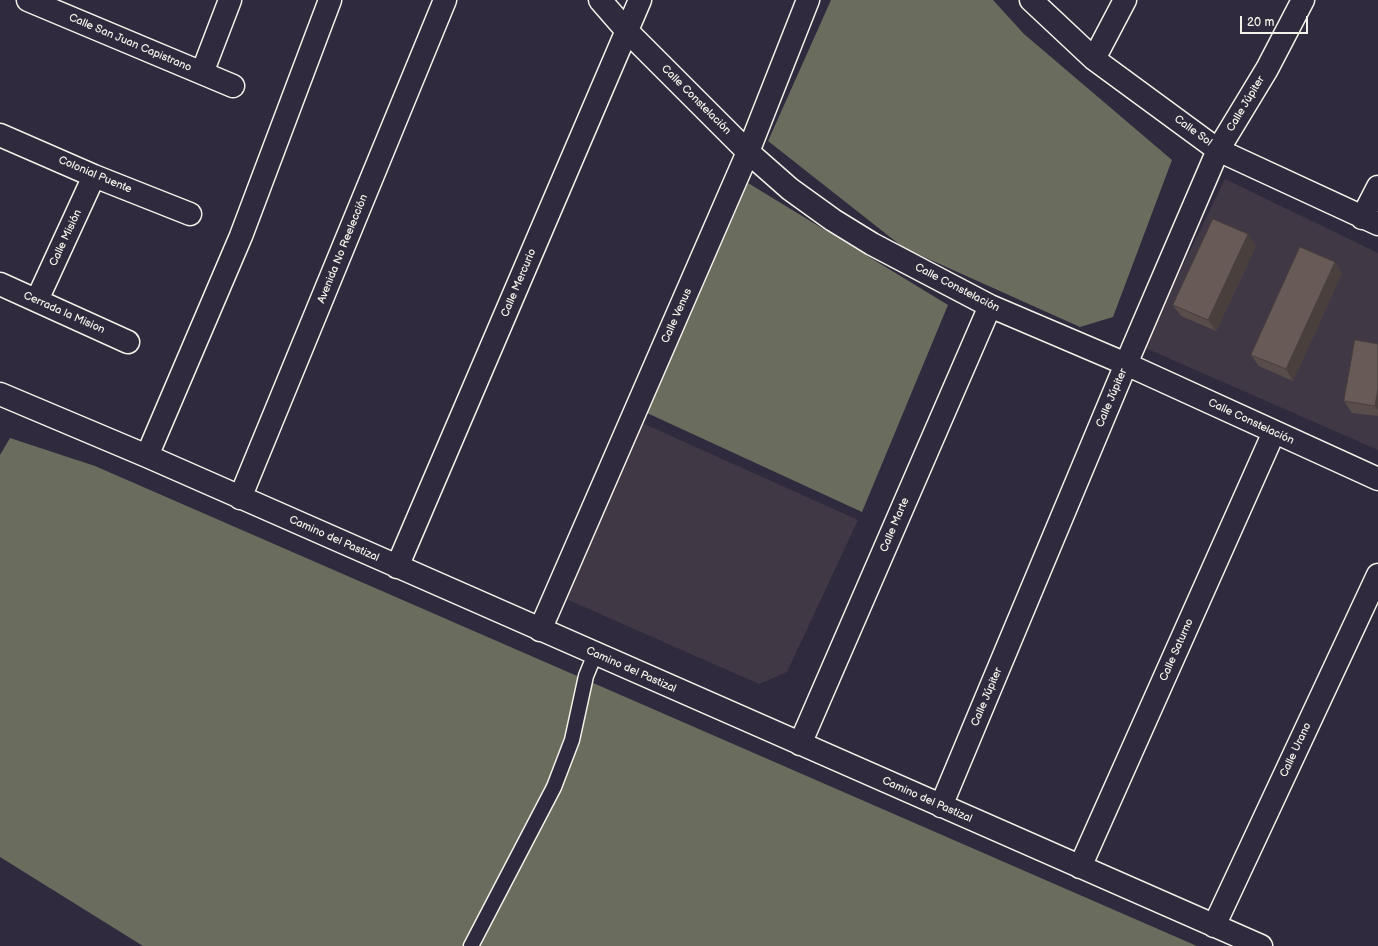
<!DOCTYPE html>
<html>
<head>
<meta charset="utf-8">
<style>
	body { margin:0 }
	#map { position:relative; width:1378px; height:946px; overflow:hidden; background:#2f2a3d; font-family:"Balsamiq Sans",sans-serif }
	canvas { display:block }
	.scale { position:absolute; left:1240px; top:16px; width:68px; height:18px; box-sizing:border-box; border:2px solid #f4f1e8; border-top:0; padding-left:5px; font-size:12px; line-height:14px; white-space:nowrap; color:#f4f1e8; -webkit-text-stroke:3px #2f2a3d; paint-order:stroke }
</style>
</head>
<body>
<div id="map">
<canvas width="1378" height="946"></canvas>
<div class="scale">20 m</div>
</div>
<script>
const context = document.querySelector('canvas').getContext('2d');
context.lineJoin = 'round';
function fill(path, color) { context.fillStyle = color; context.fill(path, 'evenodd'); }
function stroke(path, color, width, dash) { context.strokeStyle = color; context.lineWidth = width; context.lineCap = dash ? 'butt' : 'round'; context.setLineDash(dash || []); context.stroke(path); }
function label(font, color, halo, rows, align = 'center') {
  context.font = font + ' "Balsamiq Sans",sans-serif'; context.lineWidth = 4; context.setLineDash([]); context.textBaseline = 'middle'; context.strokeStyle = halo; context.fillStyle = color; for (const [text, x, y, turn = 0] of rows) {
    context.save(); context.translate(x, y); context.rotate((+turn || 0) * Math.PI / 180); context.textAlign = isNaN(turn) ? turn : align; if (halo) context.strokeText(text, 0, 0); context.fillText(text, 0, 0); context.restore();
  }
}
fill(new Path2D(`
	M1225 179 1378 253V450L1143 347Z
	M640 422 858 520 787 672 759 684 566 599Z`), '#403845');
fill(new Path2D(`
	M831 0H993L1024 34 1172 160 1113 317 1080 327 904 248 768 141Z
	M748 183 948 305 862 512 647 413Z
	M10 438 95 466 1197 946H143L0 857V455Z`), '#6a6c5d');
const service = new Path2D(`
	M471 946 554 787 572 740 586 676 595 654`);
const minor = new Path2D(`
	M28 0 233 86
	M600 0 627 31 748 152 790 189 833 220 872 244 990 306 1126 364 1378 479
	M1031 0 1094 59 1218 150 1378 224
	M1094 59 1125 0
	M202 73 230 0
	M0 135 94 176 190 214
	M1362 218 1378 187
	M0 284 128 342
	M37 300 94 176
	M0 394 147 456 1261 946
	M147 456 241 236 330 0
	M240 498 445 0
	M397 567 640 0
	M540 630 748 152 808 0
	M800 744 990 306
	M941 806 1126 364 1218 150 1267 69 1303 0
	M1080 867 1274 432
	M1214 926 1378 575`);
stroke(service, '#f4f1e8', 17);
stroke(minor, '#f4f1e8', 25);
stroke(service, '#2f2a3d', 14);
stroke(minor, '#2f2a3d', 22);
fill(new Path2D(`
	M1256 246 1216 331 1181 316 1173 305Z
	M1342 273 1293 381 1259 366 1251 355Z
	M1378 344V416L1352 413 1344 401Z`), '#594d4b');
fill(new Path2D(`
	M1248 234 1256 246 1216 331 1208 320Z
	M1335 262 1342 273 1293 381 1286 369Z
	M1378 388V410L1375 406Z`), '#493f3d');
const building = new Path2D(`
	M1213 219 1248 234 1208 320 1173 305Z
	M1300 247 1335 262 1286 369 1251 355Z
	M1355 340 1378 344V388L1375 406 1344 401Z`);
fill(building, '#685a57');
stroke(building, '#493f3d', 1);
label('11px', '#f4f1e8', '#2f2a3d', [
	["Calle San Juan Capistrano",130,43,23],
	["Calle Constelación",696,100,45],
	["Calle Júpiter",1246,104,-59],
	["Calle Sol",1193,131,36],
	["Colonial Puente",95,175,23],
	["Calle Misión",66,238,-65],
	["Avenida No Reelección",343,249,-68],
	["Calle Mercurio",519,283,-67],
	["Calle Constelación",957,288,27],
	["Cerrada la Mision",64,313,24],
	["Calle Venus",677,316,-66],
	["Calle Júpiter",1112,398,-67],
	["Calle Constelación",1251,422,25],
	["Calle Marte",895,525,-67],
	["Camino del Pastizal",334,539,24],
	["Calle Saturno",1177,650,-66],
	["Camino del Pastizal",631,670,24],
	["Calle Júpiter",987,697,-67],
	["Calle Urano",1296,750,-65],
	["Camino del Pastizal",927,800,24]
]);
</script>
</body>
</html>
